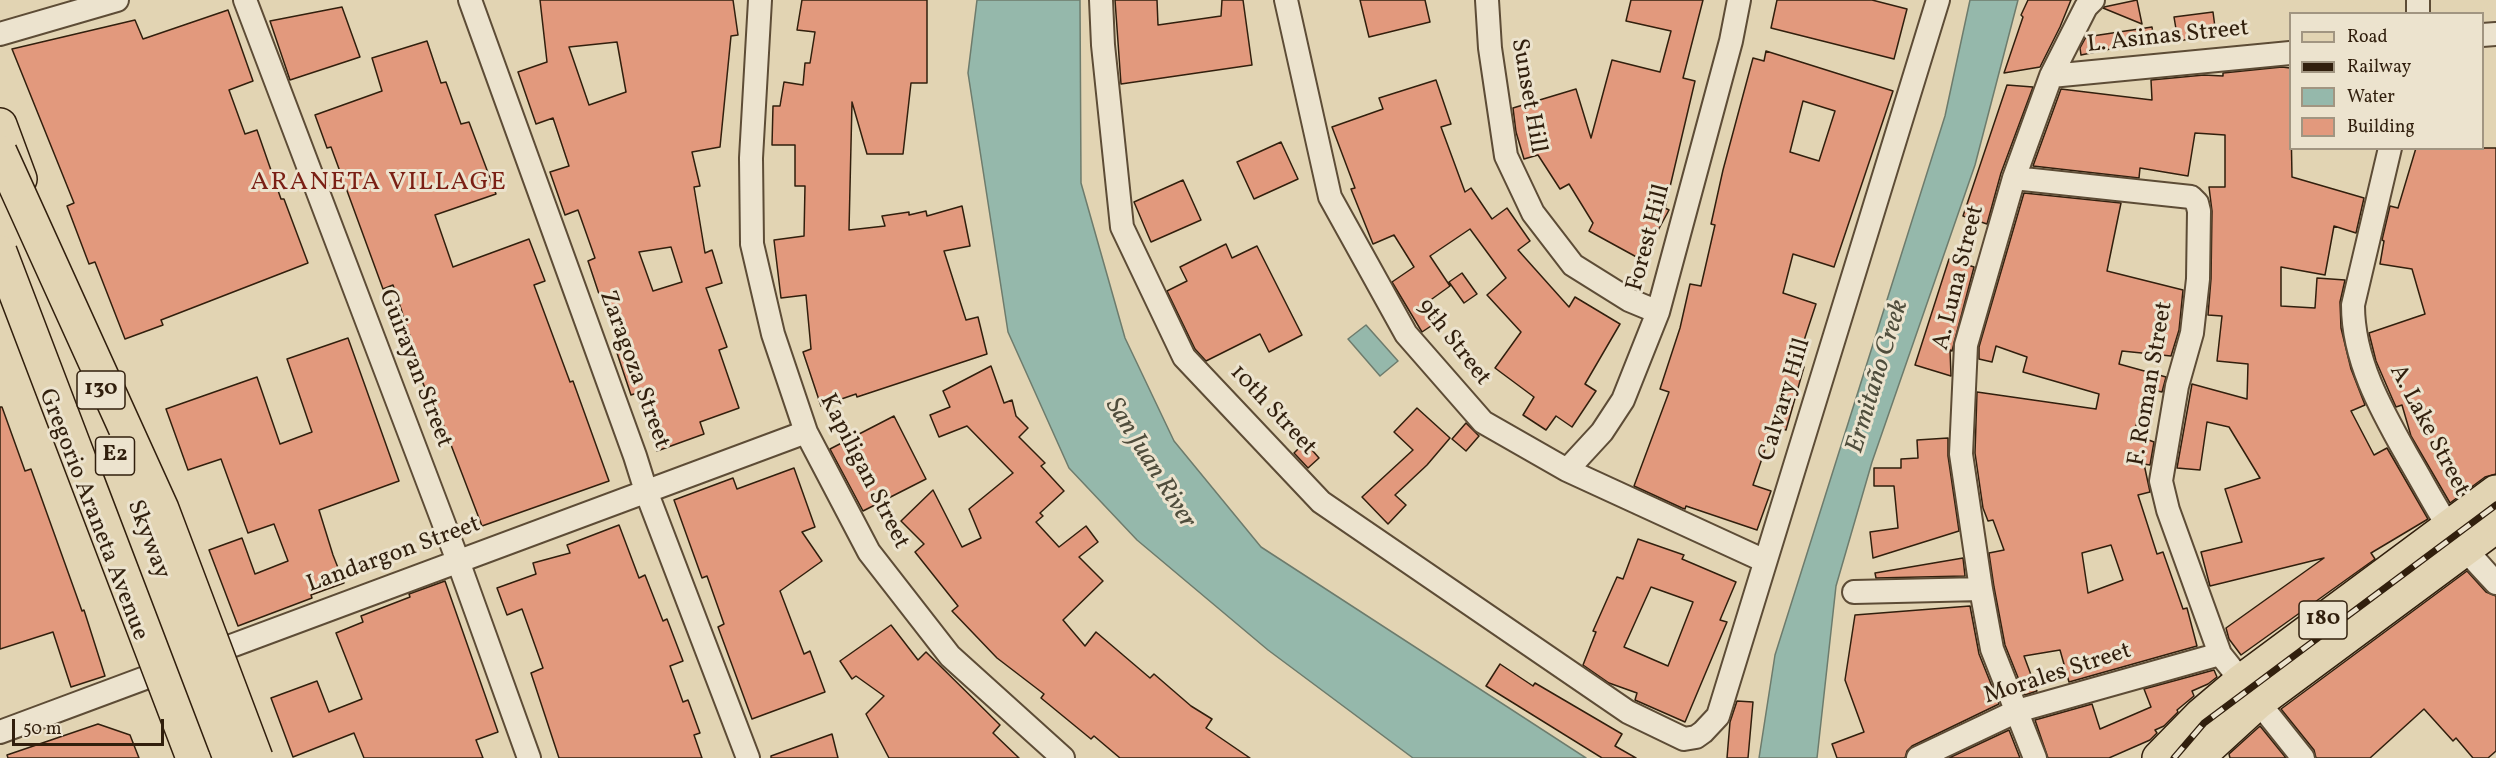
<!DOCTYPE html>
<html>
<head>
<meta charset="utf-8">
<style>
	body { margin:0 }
	#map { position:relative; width:2496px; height:758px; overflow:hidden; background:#e2d4b3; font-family:Vollkorn,serif }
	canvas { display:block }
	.legend { position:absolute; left:2289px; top:12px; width:195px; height:138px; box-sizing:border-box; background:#ece3ce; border:2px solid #a19581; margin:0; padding:8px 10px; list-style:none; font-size:18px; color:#311f0d }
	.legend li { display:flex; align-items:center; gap:12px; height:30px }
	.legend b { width:30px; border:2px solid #a19581 }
	.scale { position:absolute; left:12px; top:719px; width:152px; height:27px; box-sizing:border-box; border:3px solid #311f0d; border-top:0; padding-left:8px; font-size:18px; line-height:21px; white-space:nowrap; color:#311f0d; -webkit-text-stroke:4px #ece3ce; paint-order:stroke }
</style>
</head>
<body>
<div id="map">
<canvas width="2496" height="758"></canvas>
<ul class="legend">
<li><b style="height:8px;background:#e2d4b3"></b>Road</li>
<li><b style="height:8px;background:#311f0d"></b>Railway</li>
<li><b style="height:16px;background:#95b8ab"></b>Water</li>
<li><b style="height:16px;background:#e2997d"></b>Building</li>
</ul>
<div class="scale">50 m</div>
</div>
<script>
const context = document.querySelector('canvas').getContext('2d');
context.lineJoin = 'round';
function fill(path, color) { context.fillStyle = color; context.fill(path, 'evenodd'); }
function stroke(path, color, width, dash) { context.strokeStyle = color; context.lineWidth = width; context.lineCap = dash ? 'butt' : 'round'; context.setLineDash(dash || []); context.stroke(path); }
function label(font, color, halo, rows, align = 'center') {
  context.font = font + ' Vollkorn,serif'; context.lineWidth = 6; context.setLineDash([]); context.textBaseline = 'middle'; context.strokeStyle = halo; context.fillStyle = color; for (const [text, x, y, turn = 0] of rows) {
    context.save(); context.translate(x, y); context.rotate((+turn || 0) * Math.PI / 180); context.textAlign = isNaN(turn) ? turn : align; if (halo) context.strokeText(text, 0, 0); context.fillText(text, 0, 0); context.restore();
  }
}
const water = new Path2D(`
	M977 0H1080L1081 183 1125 338 1174 441 1261 547 1586 758H1413L1268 650 1137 540 1069 468 1008 332 968 73Z
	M1970 0H2018L1975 165 1872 462 1836 586 1817 758H1759L1775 655 1945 116Z
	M1366 325 1398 361 1380 376 1348 339Z`);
fill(water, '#95b8ab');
stroke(water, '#6d7b6c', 1.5);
const building = new Path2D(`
	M540 0H733L738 35 731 36 720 147 692 152 700 186 694 187 705 253 712 250 722 283 706 288 727 347 719 350 739 408 700 422 704 434 657 451 637 393 631 395 616 350 624 348 607 301 602 303 588 261 595 258 578 210 565 215 550 172 569 166 553 118 536 124 518 72 547 62ZM617 42 626 92 589 105 569 47ZM671 247 682 282 653 291 639 252Z
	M802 0H927V83H911L903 154H867L852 102 849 230 885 226 882 216 909 212V215L926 211 927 216 962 206 970 246 944 251 966 320 978 317 987 354 857 397 856 394 821 406 803 352 811 349 806 295 781 298 774 240 804 236 805 186H795V145H772L773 106H780L784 82 803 85 805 63H810L815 32 797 30Z
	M1115 0H1157L1158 25 1221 16 1222 0H1243L1252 65 1121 84Z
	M1360 0H1425L1430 22 1369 37Z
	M1631 0H1703L1683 78 1695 81 1665 208 1669 210 1642 260 1589 231 1593 223 1569 184 1560 189 1538 155 1524 159 1516 132 1513 108 1576 89 1591 138 1612 60 1660 72 1671 31 1626 21Z
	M1777 0H1872L1907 9 1894 59 1771 28Z
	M2028 0H2071L2060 27 2040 67 2004 73 2023 17 2021 15Z
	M2137 0 2142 24 2103 8 2104 7Z
	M342 7 360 57 290 80 270 21Z
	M228 10 253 81 229 90 245 134 257 130 281 199H284L308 263 161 320 163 325 125 339 95 262 89 264 67 206 74 203 12 49 135 20 143 39Z
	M2213 12 2216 35 2178 41 2174 17Z
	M2152 27 2154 40 2081 55 2080 48 2086 37Z
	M427 41 441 83 446 82 461 124 469 122 496 194 435 215 453 267 529 239 545 281 534 285 570 382 573 381 609 481 482 526 443 424 439 425 418 370 407 338 410 336 393 285 383 289 331 147 327 148 315 115 382 91 372 58Z
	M1766 51 1893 91 1834 267 1793 254 1783 293 1816 304 1796 365 1804 367 1786 430 1773 426 1753 485 1771 491 1757 530 1686 506 1685 509 1682 508 1634 486 1669 392 1660 389 1680 328 1690 284 1701 286 1715 225 1711 224 1723 170 1753 58 1764 61ZM1803 101 1835 111 1819 161 1790 152Z
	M2282 67 2290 68 2292 177 2364 198 2356 233 2334 226 2325 275 2281 267V306L2315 308 2317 278 2345 280 2340 302 2341 328 2351 369 2365 405 2351 411 2374 455 2387 448 2428 519 2371 553 2375 559 2241 655 2229 639 2226 628 2324 558 2210 586 2201 552 2242 542 2225 489 2260 478 2229 427 2207 422 2200 470 2177 468 2192 384 2247 399 2248 364 2217 361 2222 316 2208 315 2211 279 2212 211 2209 187H2225V135L2195 133 2188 176 2140 168 2139 178 2033 166 2061 89 2152 100 2151 80 2204 75 2223 76V73Z
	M1436 80 1451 124 1441 127 1465 192 1471 188 1492 219 1507 208 1530 241 1518 250 1569 307 1575 297 1620 324 1585 384 1596 391 1572 427 1556 416 1546 430 1523 415 1534 397 1495 368 1521 332 1487 295 1506 278 1470 229 1430 256 1450 286 1425 304 1437 322 1422 332 1392 282 1414 267 1394 235 1373 244 1351 189 1355 188 1332 127 1383 109 1379 98Z
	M2007 85 2033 87 2001 173 1987 224 1963 216Z
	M1281 142 1298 179 1254 199 1237 162Z
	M2416 148H2496V474L2485 477 2450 503 2411 436 2402 405 2396 407 2392 398 2376 361 2369 333 2425 314 2412 269 2380 264 2384 241 2382 240 2390 206 2398 208Z
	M1183 180 1201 220 1151 242 1134 202Z
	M2024 193 2121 203 2107 271 2183 290 2179 330 2171 356 2122 351 2119 364 2166 377 2162 392 2149 389 2133 434 2154 442 2150 465 2144 464 2150 492 2138 495 2157 554 2163 552 2183 609 2187 608 2197 646 2069 682 2060 650 2024 656 2037 691 2025 695 2005 645 1994 587 1989 553 2004 550 1993 520 1988 521 1983 508 1975 453 1977 392 2096 409 2099 394 2023 372 2027 357 1996 346 1992 362 1979 359V347ZM2111 545 2123 580 2088 593 2082 553Z
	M1226 244 1232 258 1257 246 1302 335 1269 352 1260 334 1206 361 1195 349 1167 291 1187 281 1180 267Z
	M1949 259 1974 267 1952 351 1950 350 1951 376 1915 365Z
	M1462 273 1477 294 1464 303 1449 282Z
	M348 338 399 481 319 510 333 555 344 583 311 595 312 598 238 626 209 550 242 538 255 574 288 561 274 524 248 533 221 459 188 470 166 409 257 377 280 444 312 432 287 359Z
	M991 366 1004 403 1012 400 1016 416 1028 428 1019 437 1045 463 1041 466 1064 491 1040 513 1043 516 1036 522 1059 547 1086 526 1098 542 1079 557 1103 581 1063 620 1085 646 1096 632 1150 678 1154 674 1191 706 1212 719 1206 728 1250 758H1120L1094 736 1091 739 1041 698 1044 694 997 658 952 611 958 606 915 552 924 544 901 521 933 490 962 547 981 538 969 509 1013 473 967 426 939 437 930 415 950 407 943 391Z
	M0 407H2L25 471 31 469 82 611 84 610 105 676 71 687 53 632 0 649Z
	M1417 408 1450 438 1427 465 1395 495 1406 505 1388 524 1362 497 1413 450 1394 432Z
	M894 416 926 479 863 511 830 449Z
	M1466 423 1479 436 1466 451 1452 439Z
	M1948 438V456L1959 531 1873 558 1870 532 1898 528 1894 486H1874V468H1901V459L1918 458 1917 440Z
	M1305 442 1319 458 1308 468 1294 453Z
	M794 468 815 527 802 532 822 561 780 591 804 654 810 651 825 692 752 719 718 627 724 624 707 576 702 578 674 500 733 478 737 489Z
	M619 525 639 578 645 575 663 621 667 619 683 661 670 666 683 702 688 700 700 733 694 735 702 758H559L531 673 543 668 522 609 507 615 497 588 536 574 533 563 570 553 567 545Z
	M1638 539 1684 555 1682 559 1736 582 1720 620 1727 622 1685 722 1635 700 1637 693 1609 683 1583 665 1596 632 1593 631 1617 577 1623 579ZM1651 587 1693 602 1668 666 1624 647Z
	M1963 558 1965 576 1876 578 1875 573Z
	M2467 571 2486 592 2496 596V751L2488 758H2473L2456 738 2453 741 2424 709 2370 758H2316L2314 750 2281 709Z
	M445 581 498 732 476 740 483 758H364L354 733 293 757 271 698 317 681 329 712 362 699 336 633 363 622 361 616 410 597 409 594Z
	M1970 606 1979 654 1999 704 1912 746 1907 751 1905 758H1837L1832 744 1864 732 1845 680 1855 615Z
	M891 625 918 660 926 652 1000 725 993 733 1019 758H889L866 714 884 696 856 676 852 679 840 661Z
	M1500 664 1533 686 1535 683 1622 734 1615 746 1636 758H1602L1486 686Z
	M2214 670 2217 677 2208 684 2192 691 2194 696 2177 710 2178 712 2164 726 2155 730 2157 733 2150 740 2109 758H2048L2035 720 2092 704 2100 729 2151 707 2144 689Z
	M1737 701 1753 702 1748 758H1727L1730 722Z
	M98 724 130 735 139 758H8L7 755Z
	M2260 726 2286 758H2230L2229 754Z
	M2009 730 2020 758H1949Z
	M832 734 838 758H771V756Z`);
fill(building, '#e2997d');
stroke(building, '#311f0d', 1.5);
const minor = new Path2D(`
	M245 0 458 561 529 758
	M470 0 635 456 646 491 748 758
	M760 0 751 158 752 244 773 334 806 432 869 552 950 656 1063 758
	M1101 0 1103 45 1122 227 1184 357 1321 502 1628 712 1684 739 1696 737 1703 732 1718 716 1938 0
	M1286 0 1330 197 1406 334 1483 422 1567 470 1765 561
	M1487 0 1490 48 1506 156 1533 213 1573 265 1629 300 1658 312
	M2418 0V14
	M0 34 117 0
	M2482 35 2496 34
	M2051 76 2290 53
	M2390 148 2353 305C2353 361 2382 411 2409 459 2422 481 2434 504 2448 526 2462 547 2479 565 2496 583
	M2014 178 2191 197 2197 203 2199 211 2198 279 2192 333 2177 386 2161 481 2168 510 2220 654 2303 758
	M1567 470 1602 432 1623 400 1658 312 1731 41 1739 0
	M1854 592 1981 589
	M0 732 806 432
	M1918 758 2017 711 2220 654
	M2035 758 1992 649 1981 589 1961 454 1966 345 2014 178 2051 76 2086 7 2093 0`);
const primary = new Path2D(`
	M0 125 20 179
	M2159 758 2201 715 2240 682 2496 492
	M2197 758 2257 703 2496 526`);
stroke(minor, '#5d4c36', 26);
stroke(primary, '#311f0d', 36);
stroke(minor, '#ece3ce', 22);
stroke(primary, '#e2d4b3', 33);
const rail = new Path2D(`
	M2174 758 2204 723 2496 505`);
stroke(rail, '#311f0d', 7);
stroke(rail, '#ece3ce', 4.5, [14]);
const motorwayBridge = new Path2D(`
	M0 152 162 509 256 758
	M0 252 193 758
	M113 451 230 758`);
stroke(motorwayBridge, '#311f0d', 36, []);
stroke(motorwayBridge, '#e2d4b3', 33);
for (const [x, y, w] of [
	[101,390,48],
	[115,456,39],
	[2323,620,48]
]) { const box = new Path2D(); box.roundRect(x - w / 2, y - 19, w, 38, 4.5); context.fillStyle = '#ece3ce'; context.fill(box); stroke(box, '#311f0d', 1.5); }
label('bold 22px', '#311f0d', null, [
	["130",101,390],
	["E2",115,456],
	["180",2323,620]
]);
label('24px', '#311f0d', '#ece3ce', [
	["L. Asinas Street",2168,38,-6],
	["Sunset Hill",1527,96,80],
	["Forest Hill",1650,238,-75],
	["A. Luna Street",1960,278,-76],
	["9th Street",1453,343,52],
	["Guirayan Street",414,369,69],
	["Zaragoza Street",633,370,70],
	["F. Roman Street",2152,384,-80],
	["Calvary Hill",1786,400,-73],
	["10th Street",1272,411,47],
	["A. Lake Street",2428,431,62],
	["Kapiligan Street",863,472,63],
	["Gregorio Araneta Avenue",92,515,69],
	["Skyway",147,540,69],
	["Landargon Street",394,556,-20],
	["Morales Street",2058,675,-18]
]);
context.letterSpacing = '1.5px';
label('26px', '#7a1f14', '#ece3ce', [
	["ARANETA VILLAGE",379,184]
]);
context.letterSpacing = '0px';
label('italic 26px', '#4f4d3c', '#ece3ce', [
	["Ermitaño Creek",1879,377,-73],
	["San Juan River",1149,464,58]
]);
</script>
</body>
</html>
